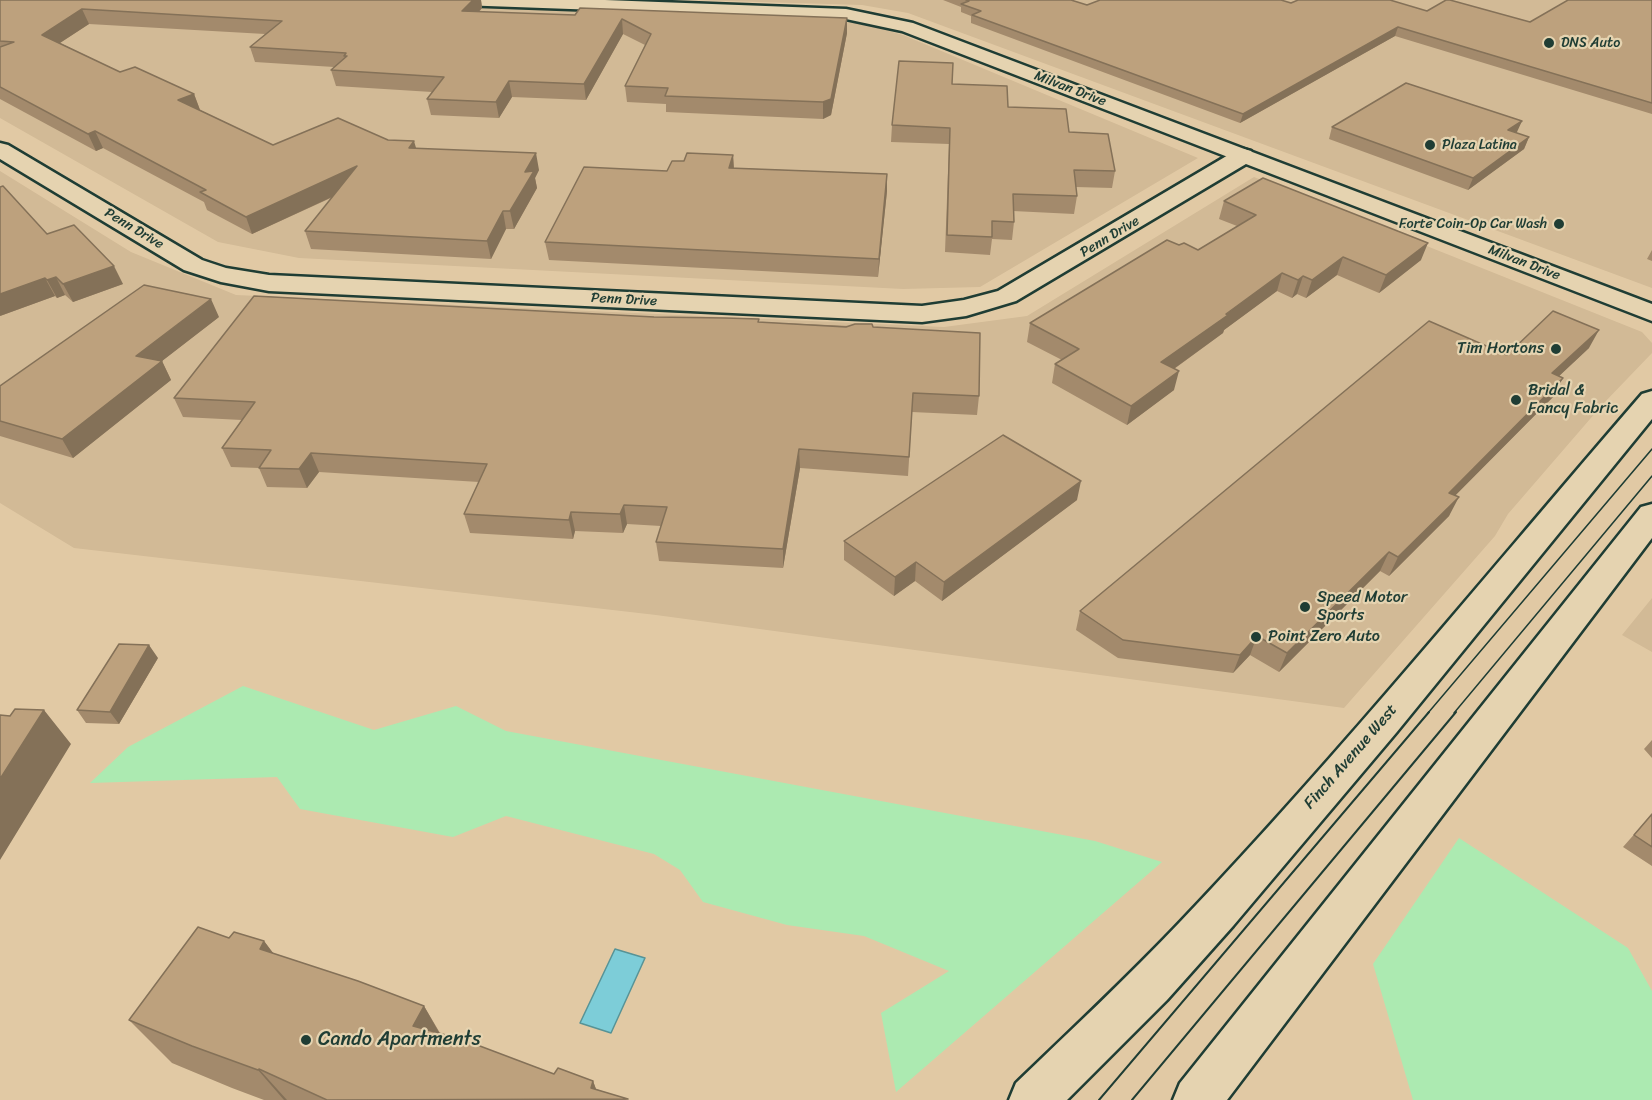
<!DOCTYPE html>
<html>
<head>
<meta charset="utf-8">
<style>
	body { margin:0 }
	canvas { display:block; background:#e1c9a4 }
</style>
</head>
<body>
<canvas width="1652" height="1100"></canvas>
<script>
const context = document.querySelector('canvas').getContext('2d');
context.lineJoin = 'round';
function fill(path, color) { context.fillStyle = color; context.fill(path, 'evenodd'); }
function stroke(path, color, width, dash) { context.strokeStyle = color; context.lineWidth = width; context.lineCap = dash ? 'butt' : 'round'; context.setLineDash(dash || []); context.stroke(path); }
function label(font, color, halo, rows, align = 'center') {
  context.font = font + ' Sriracha,sans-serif'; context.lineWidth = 4.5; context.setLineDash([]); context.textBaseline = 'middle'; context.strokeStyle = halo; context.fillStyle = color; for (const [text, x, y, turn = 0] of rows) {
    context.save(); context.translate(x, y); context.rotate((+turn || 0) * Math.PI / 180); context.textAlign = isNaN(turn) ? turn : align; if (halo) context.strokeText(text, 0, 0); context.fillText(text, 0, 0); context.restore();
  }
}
fill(new Path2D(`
	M0 0H367L861 23 903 35 1198 158 980 287 903 289 299 258 218 242 0 118Z
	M692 0H1652V288L908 13 862 5Z
	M0 171 131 252 236 295 944 327 1027 316 1254 177 1642 332 1652 343V353L1603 404 1508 514 1495 536 1344 708 656 615 74 548 0 503Z
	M1652 598V652L1622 635Z`), '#d2ba96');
fill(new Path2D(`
	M243 686 374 730 456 706 506 731 1095 841 1162 862 896 1092 881 1013 949 971 864 936 787 925 703 902 680 870 654 854 506 816 453 837 300 809 277 777 90 783 128 747Z
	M1459 838 1628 948 1652 991V1100H1413L1373 964Z`), '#aceab1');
const water = new Path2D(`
	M615 949 645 958 611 1033 580 1023Z`);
fill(water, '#7dcdd8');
stroke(water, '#579396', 1.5);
const street = new Path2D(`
	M0 143 8 145 202 260 226 268 269 275 922 306 964 300 998 291 1235 151 1243 149 1251 151 1254 156 1251 161 1016 301 966 316 922 322 269 291 221 282 184 270 0 159Z`);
const secondary = new Path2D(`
	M451 0H605L846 9 913 23 1652 304V321L902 31 846 19 460 5 454 4Z
	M1652 391V419L1396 733 1233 926 1167 1000 1067 1100H1009L1016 1083C1071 1030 1127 978 1180 922 1341 753 1489 571 1642 394Z
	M1652 504V538L1227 1100H1173L1180 1083 1641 507Z`);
stroke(street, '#1f3d34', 5);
stroke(secondary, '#1f3d34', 5);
fill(street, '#e5d3b0');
fill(secondary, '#e5d3b0');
stroke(new Path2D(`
	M1428 713 1652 449
	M1454 713 1652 476`), '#1f3d34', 1.5);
stroke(new Path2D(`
	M1099 1100 1429 712
	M1132 1100 1456 712`), '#1f3d34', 2);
fill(new Path2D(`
	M0 0H481L482 8 479 12 575 15 847 33 831 115 823 119 666 112V104L627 102 625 86 645 45 623 34 586 100 512 97 499 118 431 115 427 99 432 92 336 86 331 70 334 67 255 62 250 47 265 34 89 24 60 43 120 72 194 94 200 110 273 145 388 140 416 148 539 170 535 178 537 188 514 229H506L491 259 311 249 305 231 333 197 252 234 207 210 204 202 103 148 96 151 0 99Z
	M943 0H1071L1087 5 1291 3 1427 11 1530 22 1652 0V114L1395 36 1240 123 971 23V16L961 12V7Z
	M952 84 1069 132 1115 171 1112 188 1076 187 1077 196 1074 214 1013 211 1014 222 1012 240 992 239 990 255 945 252 949 144 891 142 892 125Z
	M1522 121 1515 133 1529 137 1524 149 1468 190 1329 139 1332 127Z
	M733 155 734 168 887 174V191L878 277 549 260 545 242 667 171 684 161Z
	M1224 201 1421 260 1379 293 1337 275 1306 298 1297 294 1292 298 1277 291 1224 330 1223 333 1174 369V390L1127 425 1052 383 1055 364 1062 360 1027 342 1030 323 1179 245 1198 250 1237 226 1219 219Z
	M47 234 123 284 73 302 65 295 57 298 55 296 0 316Z
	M1652 250V261L1647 259Z
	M219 317 162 361 171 380 73 458 0 436V386Z
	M654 317 759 319V322L873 327 979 396 977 415 912 412 908 476 800 468 783 568 659 561 656 542 661 526 627 524 623 533 575 531 573 539 470 533 464 514 479 482 319 472 307 488 267 487 259 468 231 467 222 448 242 420 183 417 174 398Z
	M1589 348 1559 376 1553 397 1455 495 1449 516 1389 576 1380 571 1279 672 1250 655 1233 673 1118 658 1076 630 1080 611 1507 355Z
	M1077 500 942 601 915 581 894 596 844 560V541Z
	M158 658 119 724 86 723 77 710Z
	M1652 740V758L1644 749Z
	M1652 814V866L1623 847Z
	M229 938 264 941 274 954 424 1006 440 1033 554 1074 593 1081 596 1089 628 1100H264L232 1088 172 1063 129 1020Z`), '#a38a6c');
fill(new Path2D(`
	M473 0H481L482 8 465 26 462 11Z
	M82 9 89 24 49 50 42 35Z
	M847 18V33L831 115 823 119V102Z
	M622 19 623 34 586 100 584 84Z
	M1398 27 1395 36 1240 123 1243 114Z
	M509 81 512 97 499 118 496 102Z
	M194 94 200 110 178 100Z
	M1522 121 1517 132 1503 142 1508 130Z
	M95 131 103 148 96 151 88 134Z
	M1529 137 1524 149 1468 190 1473 178Z
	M414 141 419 158 409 148Z
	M536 153 539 170 535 178 537 188 514 229 510 211 525 172Z
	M733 155 734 172 729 168Z
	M357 166 362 183 252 234 246 217Z
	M887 174V191L878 277 879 259Z
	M503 211 506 229 491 259 487 241Z
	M1428 243 1421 260 1379 293 1386 275Z
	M1343 257 1337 275 1306 298 1312 280Z
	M114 266 123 284 73 302 63 284Z
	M1282 273 1277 291 1224 330 1223 333 1157 381 1161 362Z
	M1303 276 1297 294 1292 298 1298 280Z
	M56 277 65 295 57 298 47 280Z
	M45 278 55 296 0 316V294Z
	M211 299 219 317 162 361 171 380 73 458 62 439 136 356Z
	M1599 330 1589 348 1542 392 1552 373Z
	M1179 371 1174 390 1127 425 1131 406Z
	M1563 378 1553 397 1440 511 1449 493Z
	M799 449 800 468 783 568V549Z
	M311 453 319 472 307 488 299 469Z
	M1081 481 1077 500 942 601 944 582Z
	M1459 497 1449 516 1389 576 1398 557Z
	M624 505 627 524 623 533 620 514Z
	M571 512 575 531 573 539 569 520Z
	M1389 552 1380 571 1279 672 1287 653Z
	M916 562 915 581 894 596 895 577Z
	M1257 636 1250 655 1233 673 1240 655Z
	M149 645 158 658 119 724 110 712Z
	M44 710 71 744 0 860V779Z
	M264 941 298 987 260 949Z
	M424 1006 449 1050 413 1026Z
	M259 1069 287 1100H284L258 1070Z
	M593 1081 600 1100 591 1088Z`), '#847158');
const building = new Path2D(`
	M0 0H473L462 11 575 15 580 8 847 18 831 99 823 102 665 96 668 88 625 86 651 34 622 19 584 84 509 81 496 102 427 99 444 77 331 70 347 56H344L346 53 250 47 282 21 82 9 42 35 120 72 135 67 194 94 178 100 273 145 338 118 388 140 414 141 409 148 536 153 525 172 534 171 510 211H503L487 241 305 231 357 166 246 217 200 192 206 190 95 131 88 134 0 87V47L14 42 0 41Z
	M966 0H1071L1087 5 1100 0H1281L1291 3 1298 0H1390L1427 11 1446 0H1450L1530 22 1568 0H1652V103L1398 27 1243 114 972 15 981 11 961 4 969 1Z
	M899 61 953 63 952 84 1007 86 1008 107 1066 109 1069 132 1108 134 1115 171 1074 170 1077 196 1013 194 1014 222 992 221V237L947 235 950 128 892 125Z
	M1406 83 1522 121 1508 130 1529 137 1473 178 1332 127Z
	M687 153 733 155 729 168 887 174 879 259 545 242 584 167 667 171 672 161H684Z
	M1263 178 1428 243 1386 275 1343 257 1312 280 1303 276 1298 280 1282 273 1226 314 1228 315 1161 362 1179 371 1131 406 1055 364 1079 349 1030 323 1167 240 1179 245 1184 243 1198 250 1256 215 1224 201Z
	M3 186 47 234 74 225 114 266 63 284 56 277 47 280 45 278 0 294V187Z
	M144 285 211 299 136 356 162 361 62 439 0 421V386Z
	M254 296 654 317 725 318 759 319 758 322 846 327 855 324H872L873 327 980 333 979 396 913 393 909 457 799 449 783 549 656 542 667 507 624 505 620 514 571 512 569 520 464 514 487 464 311 453 299 469 259 468 271 450 222 448 255 402 174 398Z
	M1553 311 1599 330 1552 373 1563 378 1449 493 1459 497 1398 557 1389 552 1287 653 1257 636 1240 655 1123 640 1080 611 1429 321 1507 355Z
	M1003 435 1081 481 944 582 916 562 895 577 844 541Z
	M119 644 149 645 110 712 77 710Z
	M15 709 44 710 0 779V715L10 716Z
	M1652 814V847L1634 835Z
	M198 927 229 938 234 932 264 941 260 949 358 981 424 1006 413 1026 464 1040 554 1074 558 1068 593 1081 591 1088 628 1099 327 1100 259 1069 258 1070 192 1046 129 1020Z`);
fill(building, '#bda17d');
stroke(building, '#847158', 1.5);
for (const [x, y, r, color] of [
	[1549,43,6,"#1f3d34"],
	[1430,145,6,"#1f3d34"],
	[1559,224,6,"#1f3d34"],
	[1556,349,6,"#1f3d34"],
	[1516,400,6,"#1f3d34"],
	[1305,607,6,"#1f3d34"],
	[1256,637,6,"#1f3d34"],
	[306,1040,6,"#1f3d34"]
]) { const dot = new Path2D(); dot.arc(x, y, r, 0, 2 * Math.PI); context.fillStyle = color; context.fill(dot); stroke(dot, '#e5d3b0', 2); }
label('14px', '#1f3d34', '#e5d3b0', [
	["DNS Auto",1561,43],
	["Plaza Latina",1442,145],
	["Forte Coin-Op Car Wash",1547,224,"right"]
], 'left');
label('14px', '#1f3d34', '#e5d3b0', [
	["Milvan Drive",1070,89,21],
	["Penn Drive",134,229,31],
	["Penn Drive",1110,237,-31],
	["Milvan Drive",1524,263,21],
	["Penn Drive",624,300,3]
]);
label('16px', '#1f3d34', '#e5d3b0', [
	["Tim Hortons",1544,349,"right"],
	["Bridal &",1528,391],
	["Fancy Fabric",1528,409],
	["Speed Motor",1317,598],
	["Sports",1317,616],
	["Point Zero Auto",1268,637]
], 'left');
label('16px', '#1f3d34', '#e5d3b0', [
	["Finch Avenue West",1351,757,-49]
]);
label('20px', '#1f3d34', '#e5d3b0', [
	["Cando Apartments",318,1040]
], 'left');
</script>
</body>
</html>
